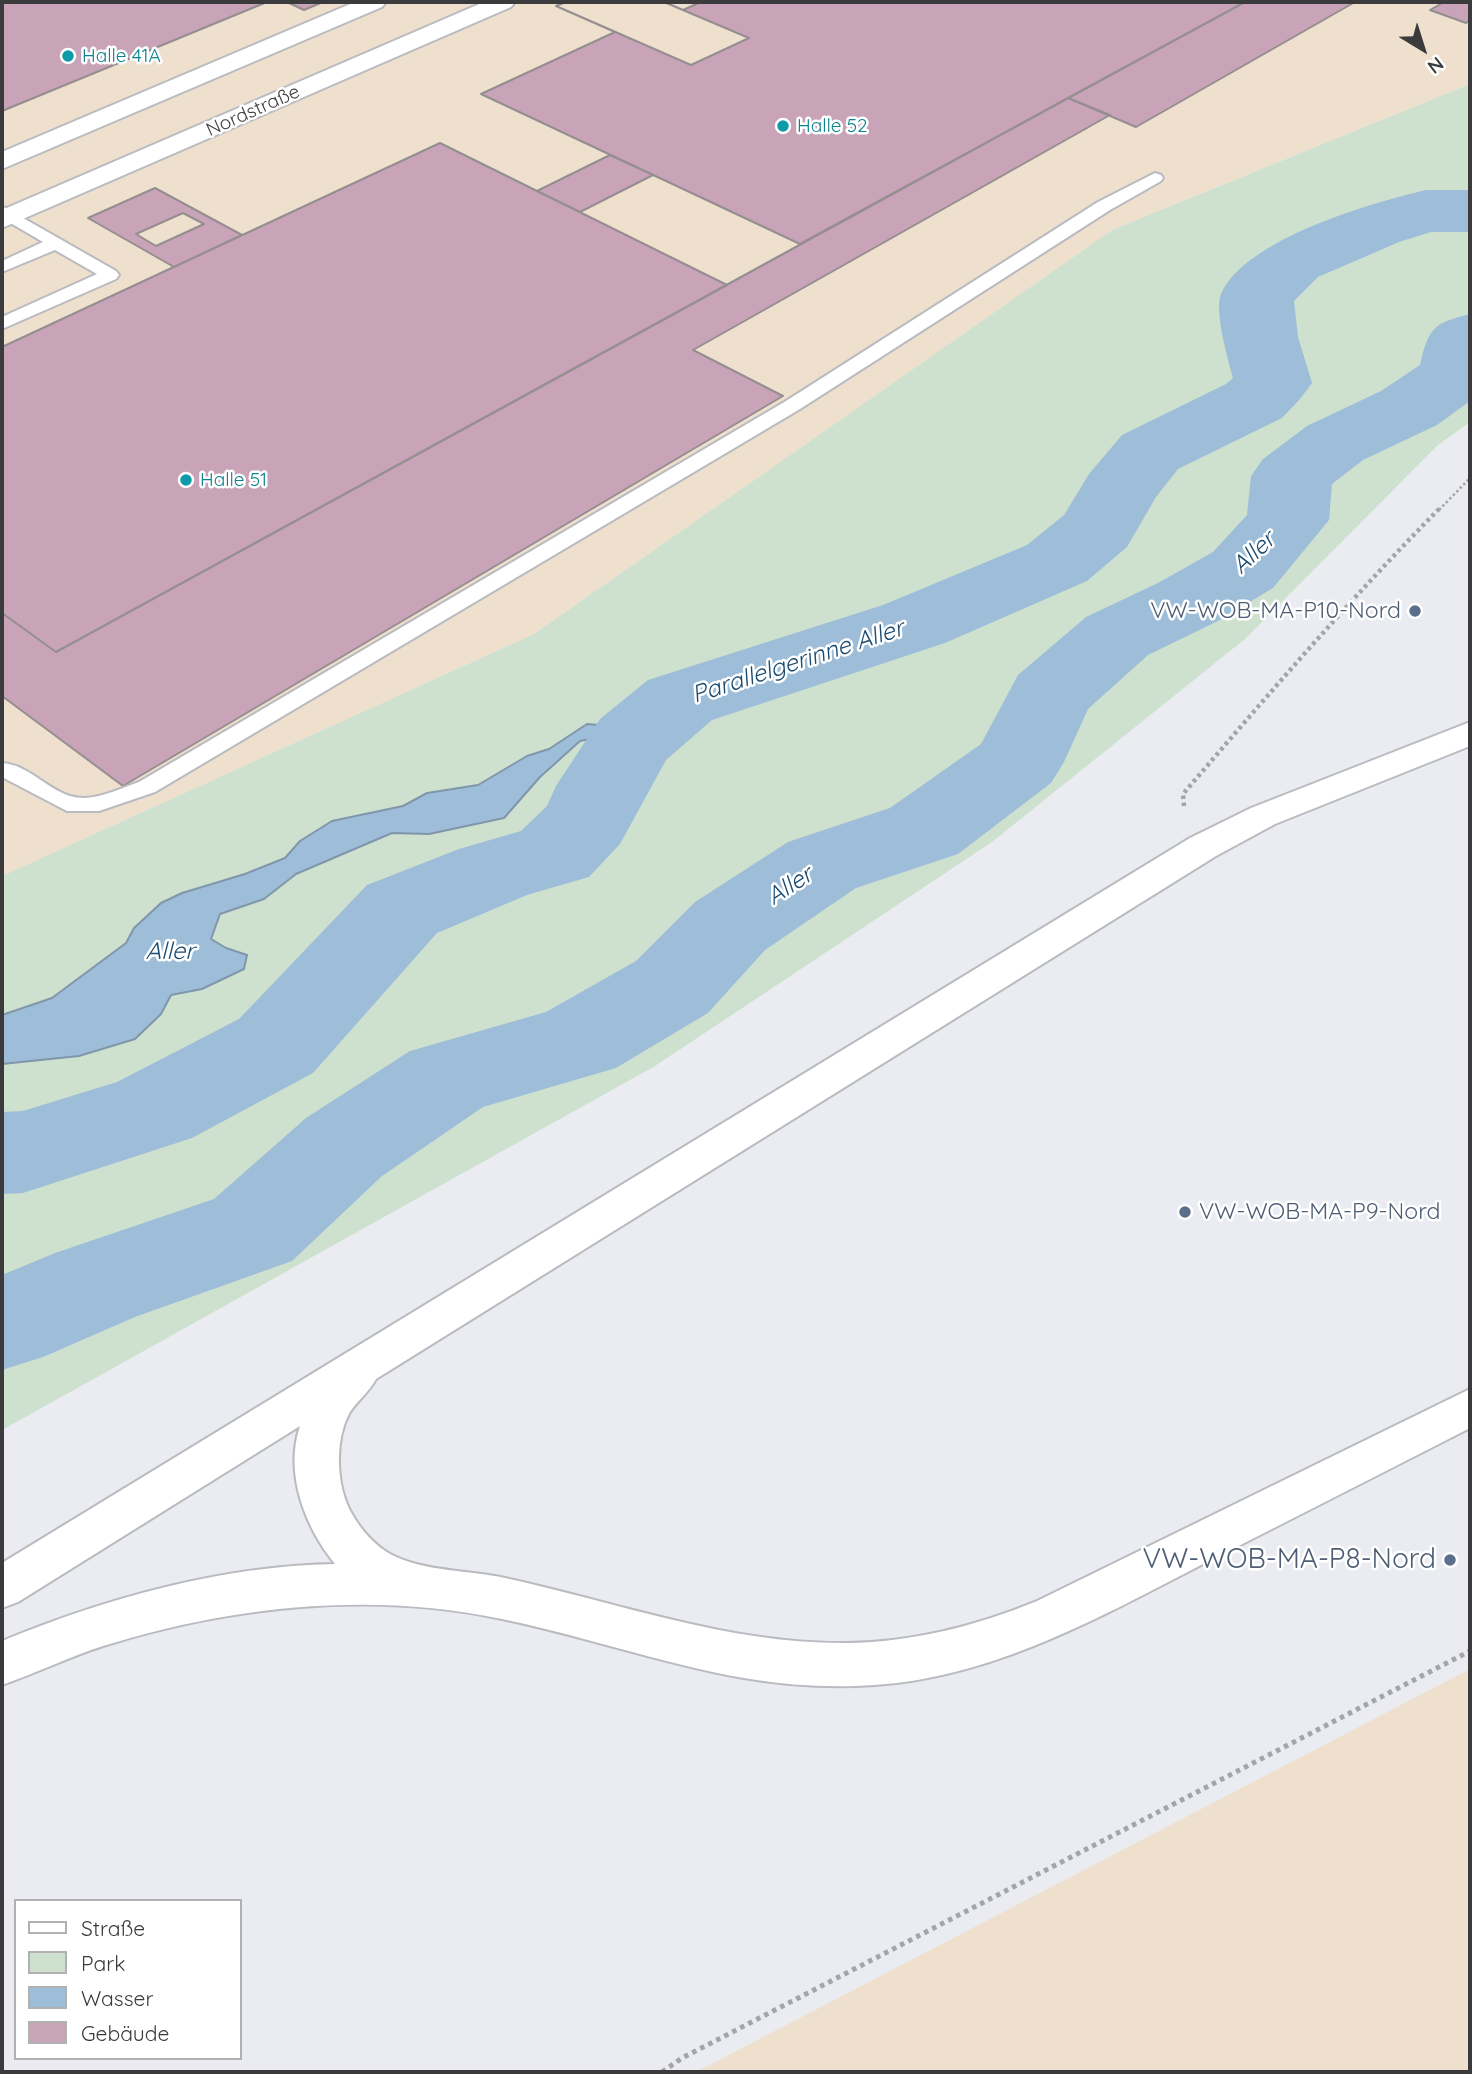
<!DOCTYPE html>
<html>
<head>
<meta charset="utf-8">
<style>
	body { margin:0 }
	#map { position:relative; width:1472px; height:2074px; overflow:hidden; background:#eaecf1; font-family:Quicksand,sans-serif }
	canvas { display:block }
	.frame { position:absolute; inset:0; border:4px solid #3b3b3d; pointer-events:none }
	.legend { position:absolute; left:14px; top:1899px; width:228px; height:161px; box-sizing:border-box; background:#fff; border:2px solid #b1b1b1; margin:0; padding:9px 12px; list-style:none; font-size:21px; color:#3b3b3d }
	.legend li { display:flex; align-items:center; gap:14px; height:35px }
	.legend b { width:35px; border:2px solid #b1b1b1 }
	.north { position:absolute; left:1388px; top:14px; width:70px; height:70px; -webkit-text-stroke:5px #fff; paint-order:stroke; rotate:142deg; font-size:19px; font-weight:700; line-height:28px; text-align:center; color:#3b3b3d }
	.north::after { content:''; display:block; margin:auto; width:24px; height:32px; background:#3b3b3d; clip-path:polygon(50% 0,100% 100%,50% 72%,0 100%) }
</style>
</head>
<body>
<div id="map">
<canvas width="1472" height="2074"></canvas>
<div class="frame"></div>
<ul class="legend">
<li><b style="height:9px;background:#fff"></b>Straße</li>
<li><b style="height:19px;background:#cee1ce"></b>Park</li>
<li><b style="height:19px;background:#9ebdd9"></b>Wasser</li>
<li><b style="height:19px;background:#c9a3b7"></b>Gebäude</li>
</ul>
<div class="north">N</div>
</div>
<script>
const context = document.querySelector('canvas').getContext('2d');
context.lineJoin = 'round';
function fill(path, color) { context.fillStyle = color; context.fill(path, 'evenodd'); }
function stroke(path, color, width, dash) { context.strokeStyle = color; context.lineWidth = width; context.lineCap = dash ? 'butt' : 'round'; context.setLineDash(dash || []); context.stroke(path); }
function label(font, color, halo, rows, align = 'center') {
  context.font = font + ' Quicksand,sans-serif'; context.lineWidth = 5; context.setLineDash([]); context.textBaseline = 'middle'; context.strokeStyle = halo; context.fillStyle = color; for (const [text, x, y, turn = 0] of rows) {
    context.save(); context.translate(x, y); context.rotate((+turn || 0) * Math.PI / 180); context.textAlign = isNaN(turn) ? turn : align; if (halo) context.strokeText(text, 0, 0); context.fillText(text, 0, 0); context.restore();
  }
}
fill(new Path2D(`
	M2 2H1470V84L1112 230 534 634 2 876Z
	M1470 1669V2072H696Z`), '#eee0cd');
fill(new Path2D(`
	M1470 84V422L1438 445 1245 639 992 842 655 1066 2 1430V876L534 634 1112 230Z`), '#cee1ce');
const water = new Path2D(`
	M587 724 612 726 632 740 606 736 580 741 540 777 504 818 429 834 392 833 296 874 264 899 220 914 211 939 226 948 247 955 244 969 202 989 171 995 161 1014 135 1039 79 1056 2 1064V1015L52 998 126 943 134 928 161 903 182 893 245 874 285 858 300 841 332 821 403 806 427 793 478 785 527 756 549 749Z`);
fill(water, '#9ebdd9');
stroke(water, '#8096aa', 2);
fill(new Path2D(`
	M1426 190H1470V232H1431L1399 242 1318 277 1294 301 1298 337 1312 383 1300 399 1282 418 1178 469 1156 497 1127 547 1087 581 945 643 712 720 666 760 620 844 589 877 527 895 437 933 313 1073 192 1138 23 1193 2 1194V1112L23 1111 117 1082 239 1019 367 885 459 849 521 831 547 806 556 786 600 719 648 680 883 605 1027 545 1064 515 1089 474 1122 435 1226 384 1233 378C1228 360 1214 311 1221 294 1245 239 1371 203 1426 190Z
	M1470 314V401L1437 425 1363 460 1332 484 1329 520 1273 588 1218 621 1148 655 1088 709 1064 762 1051 783 958 854 856 888 765 950 708 1013 616 1068 483 1107 382 1176 292 1261 135 1317 43 1357 2 1370V1275L55 1253 214 1199 306 1118 410 1051 546 1012 636 961 695 902 788 842 890 808 981 744 1018 675 1086 617 1158 583 1213 552 1247 515 1251 476 1263 459 1307 426 1381 391 1420 365C1428 328 1434 323 1470 314Z`), '#9ebdd9');
const building = new Path2D(`
	M2 2H267L2 111Z
	M287 2H323L304 10Z
	M566 2H1245L800 244 481 94 615 32 556 6Z
	M566 2H664L749 38 691 65 556 6Z
	M664 2H701L683 10Z
	M1245 2H1355L1136 127 1068 98Z
	M1444 2H1470V20L1466 23 1430 10Z
	M1068 98 1110 115 693 350 783 396 123 786 2 696V613L56 652Z
	M440 143 727 285 56 652 2 613V347Z
	M610 155 653 175 580 212 537 191Z
	M155 188 242 235 174 267 88 218Z
	M183 213 204 224 156 246 136 234Z`);
fill(building, '#c9a3b7');
stroke(building, '#948e91', 2);
const service = new Path2D(`
	M1155 173 1161 175 1163 178 1161 181 1110 210 800 409 155 792 99 811H67L2 777V763C29 765 45 788 70 796 92 803 119 789 139 782L786 401 1098 202Z
	M2 206 116 271 119 275 116 279 2 329V317L97 274 55 250 2 272V261L43 242 2 218Z`);
const minor = new Path2D(`
	M484 2H515L511 7 2 228V210Z
	M1470 722V746L1275 824 1216 856 376 1379C369 1392 358 1400 350 1412 334 1440 336 1487 352 1514 361 1530 376 1547 392 1555 426 1572 469 1570 505 1578 620 1603 728 1644 847 1643 913 1642 976 1626 1037 1601L1470 1389V1428C1383 1473 1295 1517 1207 1562 1102 1616 995 1677 875 1685 737 1695 632 1646 502 1619 371 1591 230 1606 103 1646 69 1657 36 1673 2 1685V1641C107 1598 220 1566 335 1564 305 1527 284 1473 300 1426L18 1602 2 1608V1563L1190 838 1251 808Z`);
const tertiary = new Path2D(`
	M355 2H386L382 7 2 169V152Z`);
stroke(service, '#b9bbc0', 4);
stroke(minor, '#b9bbc0', 4);
stroke(tertiary, '#b9bbc0', 4);
stroke(new Path2D(`
	M1439 510 1470 478`), '#a3a5a8', 2.5, [2.5, 2.5]);
stroke(new Path2D(`
	M1184 806 1183 794C1266 697 1350 599 1440 508`), '#a3a5a8', 4.5, [3.5, 3.5]);
stroke(new Path2D(`
	M662 2072 682 2058 1470 1651`), '#a3a5a8', 5, [4.5, 4.5]);
fill(service, '#fff');
fill(minor, '#fff');
fill(tertiary, '#fff');
for (const [x, y, r, color] of [
	[68,56,7,"#0f9aa8"],
	[783,126,7,"#0f9aa8"],
	[186,480,7,"#0f9aa8"],
	[1415,611,7,"#5c6f8a"],
	[1185,1212,7,"#5c6f8a"],
	[1450,1560,7,"#5c6f8a"]
]) { const dot = new Path2D(); dot.arc(x, y, r, 0, 2 * Math.PI); context.fillStyle = color; context.fill(dot); stroke(dot, '#fff', 2.5); }
label('19px', '#0d838f', '#fff', [
	["Halle 41A",82,56],
	["Halle 52",797,126],
	["Halle 51",200,480]
], 'left');
label('19px', '#3b3b3d', '#fff', [
	["Nordstraße",253,111,-24]
]);
label('23px', '#4e5e75', '#fff', [
	["VW-WOB-MA-P10-Nord",1401,611],
	["VW-WOB-MA-P9-Nord",1199,1212,"left"]
], 'right');
label('italic 24px', '#1a4b70', '#fff', [
	["Aller",1254,553,-43],
	["Parallelgerinne Aller",798,662,-18],
	["Aller",790,886,-33],
	["Aller",170,952]
]);
label('28px', '#4e5e75', '#fff', [
	["VW-WOB-MA-P8-Nord",1436,1560]
], 'right');
</script>
</body>
</html>
